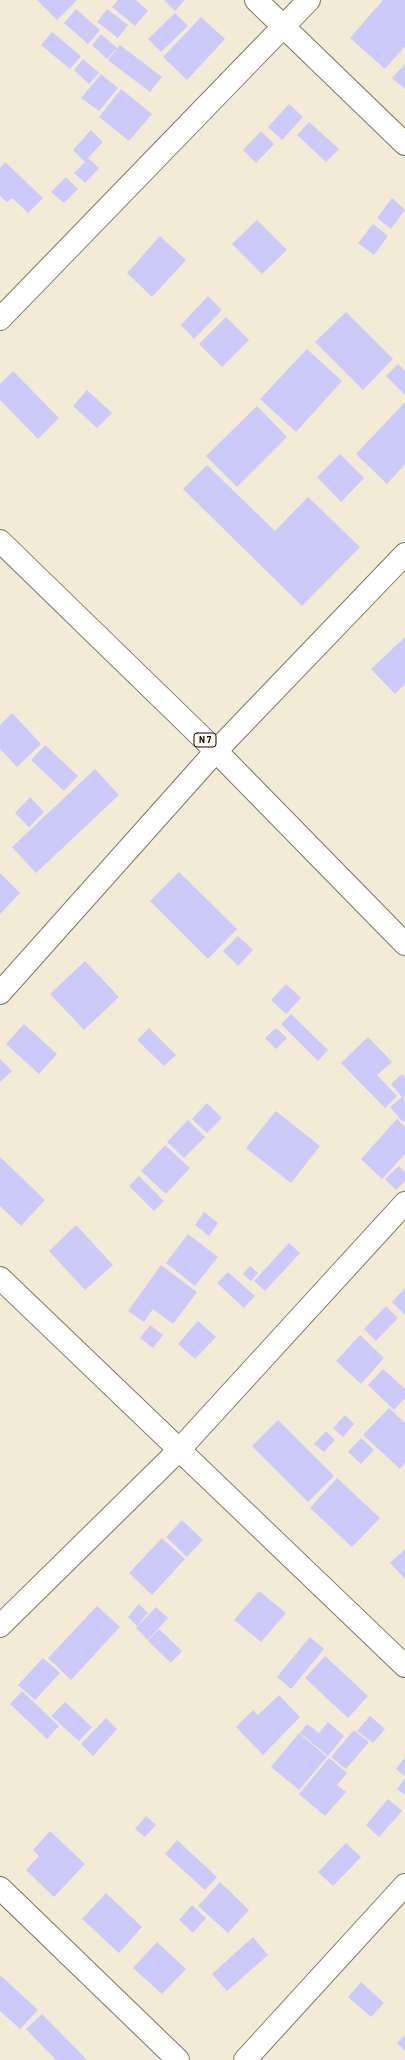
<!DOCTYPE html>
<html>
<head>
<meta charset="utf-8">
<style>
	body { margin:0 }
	canvas { display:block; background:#f4ebd7 }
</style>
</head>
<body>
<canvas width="405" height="2060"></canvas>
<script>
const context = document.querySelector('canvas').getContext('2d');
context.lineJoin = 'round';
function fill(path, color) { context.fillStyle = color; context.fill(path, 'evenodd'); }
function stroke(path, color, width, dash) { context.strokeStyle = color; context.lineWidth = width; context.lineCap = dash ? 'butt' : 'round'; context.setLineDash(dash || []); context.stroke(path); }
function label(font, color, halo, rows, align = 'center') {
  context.font = font + ' Barlow,sans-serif'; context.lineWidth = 3; context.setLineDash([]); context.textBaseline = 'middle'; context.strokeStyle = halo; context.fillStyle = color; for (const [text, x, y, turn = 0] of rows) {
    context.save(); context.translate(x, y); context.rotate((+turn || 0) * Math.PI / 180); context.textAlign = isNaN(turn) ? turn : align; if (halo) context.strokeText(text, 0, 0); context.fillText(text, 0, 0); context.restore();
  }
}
fill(new Path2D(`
	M37 0H77L57 20Z
	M118 0H136L148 11 135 26 112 7Z
	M164 0H185L175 11Z
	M383 0H405V46L385 69 350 38Z
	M76 9 100 30 88 44 64 23Z
	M107 9 128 25 118 38 97 22Z
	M175 13 188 26 161 52 148 39Z
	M201 17 225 39 187 80 163 57Z
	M52 32 81 56 70 69 41 45Z
	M101 34 117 48 107 59 92 45Z
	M120 45 162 77 150 92 108 60Z
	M83 59 99 73 89 84 74 70Z
	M405 64V89L392 78Z
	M101 74 118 88 99 111 81 98Z
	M121 89 152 114 129 141 99 117Z
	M289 104 303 117 282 140 268 127Z
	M309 122 339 149 326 162 297 135Z
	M91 130 103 142 88 158 99 168 85 183 74 173 85 162 73 150Z
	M261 131 274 144 256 163 243 150Z
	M5 162 43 198 28 213 12 198 7 202 0 196V168Z
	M66 177 78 189 64 203 51 192Z
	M392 198 405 210 391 229 377 218Z
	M257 220 287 250 262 274 232 244Z
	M373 224 388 236 374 255 358 243Z
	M160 236 186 260 152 297 127 273Z
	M208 296 222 310 194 339 181 325Z
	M346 312 393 359 363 390 315 342Z
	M226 317 249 340 222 367 199 344Z
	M307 349 342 381 296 432 260 399Z
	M398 364 405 371V395L386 376Z
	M13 371 59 418 38 439 0 400V384Z
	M87 390 112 413 97 428 73 406Z
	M405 402V464L387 484 356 454Z
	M257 406 287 437 237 487 206 456Z
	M340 454 364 478 341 502 317 477Z
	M207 465 275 531 308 497 360 547 302 606 183 489Z
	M405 637V684L395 694 371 669Z
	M12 713 41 744 17 767 0 749V725Z
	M45 745 78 776 64 791 31 760Z
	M95 769 119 795 36 873 12 847Z
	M30 797 44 812 29 827 15 813Z
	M179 872 237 929 208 959 150 901Z
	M0 873 20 893 0 914Z
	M238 936 253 950 238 966 223 951Z
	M85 961 119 997 84 1030 50 994Z
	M286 984 301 998 286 1014 271 1000Z
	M291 1014 328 1050 318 1061 281 1024Z
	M24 1024 57 1054 39 1074 6 1044Z
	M149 1028 176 1055 164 1066 137 1040Z
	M276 1028 287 1038 276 1049 265 1038Z
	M368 1037 392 1062 377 1075 397 1096 385 1108 341 1063Z
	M0 1059 12 1071 0 1082Z
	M402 1074 405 1077V1096L403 1098 405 1101V1120L403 1122 390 1107 402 1097 391 1084Z
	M207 1103 222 1118 207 1133 192 1119Z
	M276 1111 320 1146 291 1183 246 1148Z
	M397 1119 405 1127V1154L382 1179 361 1159Z
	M188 1120 205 1137 184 1158 167 1142Z
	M165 1145 190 1168 166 1194 141 1171Z
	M0 1157 45 1200 21 1226 0 1206Z
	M399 1166 405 1172V1181L396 1190 385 1179Z
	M139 1176 164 1201 154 1211 129 1186Z
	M204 1212 218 1223 209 1236 195 1225Z
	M76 1225 113 1265 85 1290 49 1251Z
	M188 1234 218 1257 195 1286 166 1263Z
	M289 1243 300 1253 265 1291 254 1281Z
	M161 1265 197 1292 173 1324 153 1309 144 1322 128 1311Z
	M250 1266 258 1273 251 1281 243 1274Z
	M228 1272 255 1296 244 1308 217 1283Z
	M405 1288V1315L392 1302Z
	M386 1306 398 1318 376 1341 364 1329Z
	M198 1321 216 1337 195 1359 178 1344Z
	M150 1325 163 1335 153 1348 140 1338Z
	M360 1335 384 1358 361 1384 336 1361Z
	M383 1369 405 1389V1398L394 1410 368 1385Z
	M389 1408 405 1423V1463L400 1469 363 1435Z
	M345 1415 354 1424 343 1437 333 1428Z
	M278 1420 334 1476 308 1502 252 1446Z
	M326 1431 335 1440 324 1452 314 1444Z
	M361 1438 374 1450 361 1464 348 1452Z
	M337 1478 380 1518 352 1547 310 1508Z
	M182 1520 203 1540 187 1557 166 1537Z
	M162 1538 185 1559 152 1595 129 1573Z
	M405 1549V1579L390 1563Z
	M259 1591 286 1613 261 1642 234 1620Z
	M139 1604 148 1613 137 1626 128 1617Z
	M97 1606 120 1627 71 1680 48 1658Z
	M156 1607 168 1618 148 1640 136 1628Z
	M159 1629 182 1651 171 1663 148 1641Z
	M310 1637 324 1649 291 1689 277 1677Z
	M325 1656 368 1696 348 1718 305 1678Z
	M43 1658 60 1673 35 1700 18 1685Z
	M22 1691 59 1726 47 1739 10 1704Z
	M279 1695 300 1717 263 1755 236 1727 253 1710 258 1715Z
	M65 1702 92 1727 79 1741 51 1716Z
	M370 1716 385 1729 373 1743 357 1731Z
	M106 1718 117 1729 93 1756 81 1744Z
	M328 1722 344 1736 328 1756 300 1733 307 1724 319 1733Z
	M354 1730 369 1742 346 1769 331 1757Z
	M299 1733 327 1757 299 1790 271 1767Z
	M405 1757V1776L396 1769Z
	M329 1758 347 1773 337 1785 346 1792 325 1816 299 1794Z
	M405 1778V1795L397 1789Z
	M388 1799 402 1811 379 1837 366 1825Z
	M146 1816 156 1825 145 1837 135 1829Z
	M50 1831 85 1864 54 1897 26 1870 39 1856 33 1850Z
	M177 1840 217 1877 205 1890 165 1854Z
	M346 1843 361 1857 333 1886 318 1872Z
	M220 1882 249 1910 228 1933 198 1906Z
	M106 1893 142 1927 119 1953 82 1919Z
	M192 1905 206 1918 193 1933 179 1920Z
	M253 1937 268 1955 227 1991 212 1974Z
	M157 1942 186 1969 162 1994 133 1968Z
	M0 1975 38 2010 20 2029 0 2011Z
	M361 1982 384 2003 371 2017 348 1997Z
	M42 2014 87 2060H56L26 2029Z
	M405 2035V2051L397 2043Z`), '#cccaf8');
const minor = new Path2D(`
	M256 0 405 144
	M0 319 309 0
	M0 993 216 751 405 554
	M0 1278 405 1666
	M0 1626 179 1450 405 1203
	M0 1888 178 2060
	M245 2060 405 1885`);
const highway = new Path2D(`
	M0 541 216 751 405 944`);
stroke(minor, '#7f7765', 24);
stroke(highway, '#7f7765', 24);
stroke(minor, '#fff', 22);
stroke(highway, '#fff', 22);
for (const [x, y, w] of [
	[205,740,22]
]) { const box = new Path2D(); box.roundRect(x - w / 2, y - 7, w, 14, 3); context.fillStyle = '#fef9ec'; context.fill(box); stroke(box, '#100d07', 1); }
label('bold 9px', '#100d07', null, [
	["N 7",205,740]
]);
</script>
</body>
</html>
